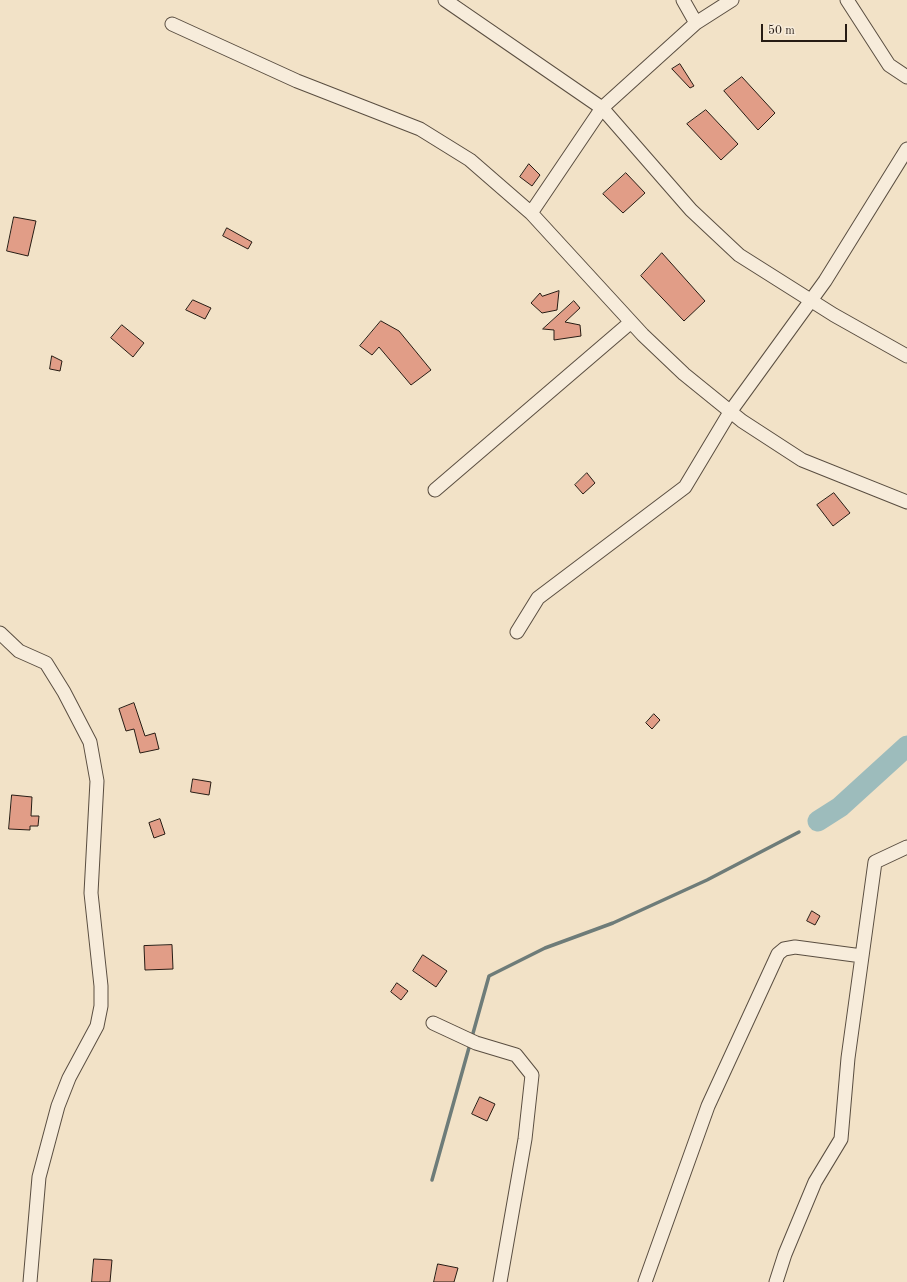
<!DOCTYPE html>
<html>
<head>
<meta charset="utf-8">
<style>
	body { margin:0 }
	#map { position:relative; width:907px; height:1282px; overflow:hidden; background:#f2e2c7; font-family:"Old Standard TT",serif }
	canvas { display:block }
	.scale { position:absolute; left:761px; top:24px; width:86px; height:18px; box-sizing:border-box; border:2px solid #271c14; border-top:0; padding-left:5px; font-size:12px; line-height:14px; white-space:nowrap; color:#271c14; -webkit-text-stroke:3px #f7ecdb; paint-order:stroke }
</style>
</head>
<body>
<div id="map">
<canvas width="907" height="1282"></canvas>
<div class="scale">50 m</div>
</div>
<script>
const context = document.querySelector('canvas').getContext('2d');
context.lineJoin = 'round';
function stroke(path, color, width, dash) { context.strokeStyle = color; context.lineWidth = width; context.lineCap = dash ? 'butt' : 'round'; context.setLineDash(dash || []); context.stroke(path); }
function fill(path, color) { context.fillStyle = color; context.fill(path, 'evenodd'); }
stroke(new Path2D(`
	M432 1180 489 976 545 948 613 923 707 880 799 832`), '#6e7c79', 3.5);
stroke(new Path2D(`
	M818 821 840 807 907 746`), '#9dbcbc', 21);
const building = new Path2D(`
	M680 64 694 86 690 88 672 69Z
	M742 77 775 113 758 130 724 91Z
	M706 110 738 144 721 160 687 124Z
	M529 164 540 175 532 186 520 177Z
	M626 173 645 193 623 213 603 194Z
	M14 217 36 221 28 256 7 251Z
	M227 228 252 242 248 249 223 236Z
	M662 253 705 301 684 321 641 276Z
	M559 291 557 310 542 313 531 303 540 293 542 296Z
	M193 300 211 308 205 319 186 310Z
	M574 301 580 308 565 322 580 325 581 336 554 340V330L543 329Z
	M381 321 399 331 431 370 411 385 379 347 372 355 360 346Z
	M122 325 144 343 133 357 111 338Z
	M52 356 62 361 60 371 50 369Z
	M587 473 595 483 583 494 575 485Z
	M834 493 850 513 833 526 817 505Z
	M134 703 145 736 155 733 159 749 140 753 134 729 126 731 119 709Z
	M654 714 660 720 652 729 646 723Z
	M193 779 211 782 209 795 191 792Z
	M12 795 32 797 31 816H39L38 826H30V830L9 829Z
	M160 819 165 834 154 838 149 823Z
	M812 911 820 916 815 925 807 921Z
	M172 945 173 969 145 970 144 946Z
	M423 955 447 971 436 987 413 971Z
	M397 983 408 991 401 1000 391 992Z
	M480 1097 495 1104 487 1121 472 1114Z
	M94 1259 112 1260 110 1282H92Z
	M438 1264 458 1268 454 1282H434Z`);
fill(building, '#e19d87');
stroke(building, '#271c14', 1);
const minor = new Path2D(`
	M445 0 602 108 691 210 739 255 834 315 907 356
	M683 0 696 23
	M847 0 889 65 907 77
	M172 24 297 81 420 129 470 160 531 213 643 335 684 374 742 421 802 460 907 502
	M531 213 602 108 696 23 732 0
	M435 490 631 322
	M517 632 538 598 685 487 730 412 825 281 907 149
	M0 633 19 651 46 663 64 692 90 742 97 781 91 893 101 986V1006L97 1026 69 1078 58 1106 39 1177 30 1282
	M433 1023 476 1043 516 1055 532 1075 525 1139 500 1282
	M645 1282 708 1106 778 954 784 949 795 947 862 956
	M776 1282 785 1254 815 1182 841 1139 848 1058 875 862 907 847`);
stroke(minor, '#5a4e41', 15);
stroke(minor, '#f7ecdb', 13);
</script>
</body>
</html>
